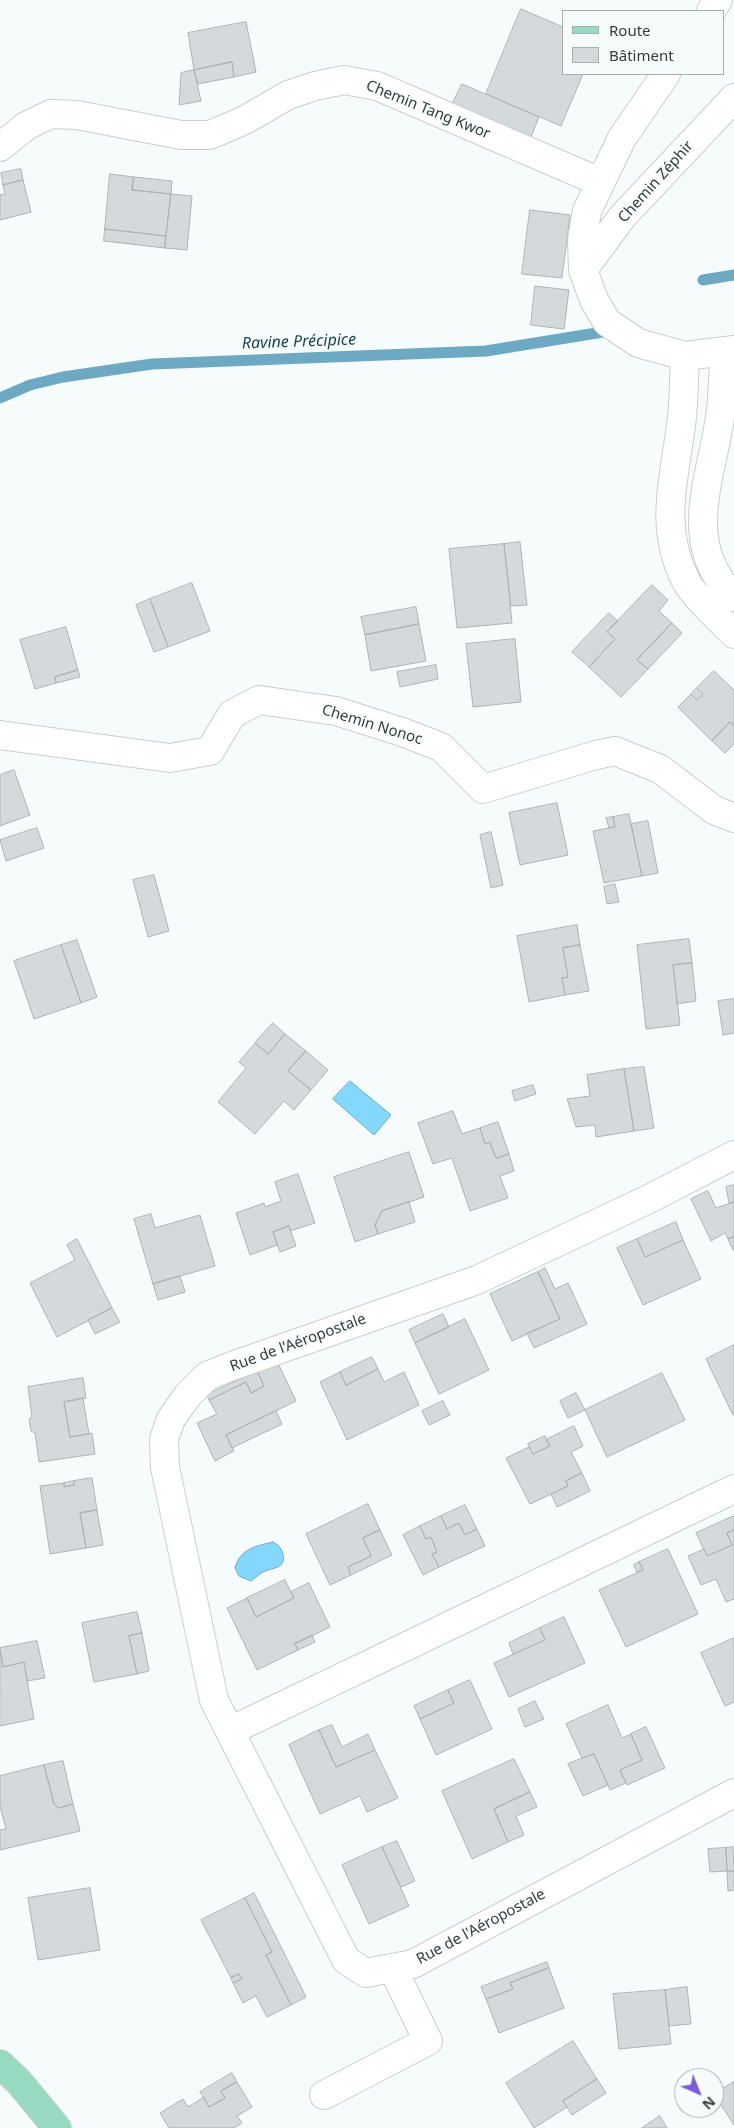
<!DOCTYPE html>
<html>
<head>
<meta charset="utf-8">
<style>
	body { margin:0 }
	#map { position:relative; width:734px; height:2128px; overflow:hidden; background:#f5fcfb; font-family:"Noto Sans",sans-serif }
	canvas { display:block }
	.legend { position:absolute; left:562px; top:10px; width:162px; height:65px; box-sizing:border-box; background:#f5fcfb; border:1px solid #a9afae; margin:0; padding:6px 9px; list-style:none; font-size:15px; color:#383b3b }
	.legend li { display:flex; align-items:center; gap:10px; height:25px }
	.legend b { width:25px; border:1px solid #a9afae }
	.north { position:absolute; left:674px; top:2068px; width:50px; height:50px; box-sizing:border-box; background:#f5fcfb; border:1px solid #a9afae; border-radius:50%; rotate:136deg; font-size:14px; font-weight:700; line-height:20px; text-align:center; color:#383b3b }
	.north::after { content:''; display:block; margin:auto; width:18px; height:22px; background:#7a5ed9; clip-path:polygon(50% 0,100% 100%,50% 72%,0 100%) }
</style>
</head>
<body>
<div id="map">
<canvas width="734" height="2128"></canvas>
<ul class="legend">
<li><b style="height:6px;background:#97d9c1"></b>Route</li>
<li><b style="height:14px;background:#d4dadb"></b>Bâtiment</li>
</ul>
<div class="north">N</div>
</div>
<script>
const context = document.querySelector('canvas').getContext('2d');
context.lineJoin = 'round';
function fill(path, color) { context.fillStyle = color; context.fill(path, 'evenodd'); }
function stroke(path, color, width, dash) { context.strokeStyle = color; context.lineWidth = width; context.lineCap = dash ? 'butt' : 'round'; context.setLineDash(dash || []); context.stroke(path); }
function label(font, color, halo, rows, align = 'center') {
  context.font = font + ' "Noto Sans",sans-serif'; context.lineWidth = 4.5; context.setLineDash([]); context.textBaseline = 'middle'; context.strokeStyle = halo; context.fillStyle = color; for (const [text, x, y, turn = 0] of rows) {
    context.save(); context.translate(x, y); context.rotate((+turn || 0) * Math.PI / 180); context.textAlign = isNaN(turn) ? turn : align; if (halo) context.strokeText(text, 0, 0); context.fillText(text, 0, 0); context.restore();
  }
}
const water = new Path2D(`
	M350 1081 391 1115 374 1135 333 1099Z
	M273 1542C279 1545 282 1549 283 1555 286 1568 273 1568 265 1571 260 1573 255 1578 251 1581L239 1576 235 1568C240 1549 256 1546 273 1542Z`);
fill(water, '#84d8fd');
stroke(water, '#6da9c3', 1);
stroke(new Path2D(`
	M703 280 734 275
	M0 398 30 385 63 377 152 364 486 351 603 332`), '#6da9c3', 11);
const building = new Path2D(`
	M521 9 563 27V74H583L561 126 486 94Z
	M246 22 256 72 234 77 232 62 194 70 188 33Z
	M232 62 234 77 198 84 194 70Z
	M194 70 201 101 179 105 181 73Z
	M462 84 539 117 529 142 450 109Z
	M21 169 23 180 3 185 1 173Z
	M110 174 134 177 132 190 171 194 166 236 105 229Z
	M134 177 172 181 171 194 132 190Z
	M23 180 31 212 0 220V195L5 194 3 185Z
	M171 194 192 196 187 250 165 248Z
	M530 210 570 215 562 278 522 274Z
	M105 229 166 236 165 248 104 241Z
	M535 286 569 290 564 329 531 325Z
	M520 542 527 605 511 606 504 544Z
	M504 544 512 623 457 628 449 549Z
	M192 583 210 631 168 647 150 599Z
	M652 585 668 600 659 611 672 623 637 660 648 669 621 697 589 667 615 639 607 632Z
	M150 599 168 647 154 652 136 605Z
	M416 607 419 624 365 635 361 617Z
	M609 613 618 621 607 632 615 639 589 667 572 652Z
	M672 623 682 633 648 669 637 660Z
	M419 624 426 661 371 671 365 635Z
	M66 627 78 670 55 677 56 683 35 689 20 640Z
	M515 639 521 702 473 707 466 644Z
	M436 665 438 679 400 687 397 672Z
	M78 670 80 677 56 683 55 677Z
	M714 671 734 690V725L730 722 712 741 678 707 691 694 697 700 703 694 697 688Z
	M697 688 703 694 697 700 691 694Z
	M730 722 734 725V744L725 753 712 741Z
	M14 770 30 815 0 826V775Z
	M557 803 568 855 520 865 509 813Z
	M629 814 642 876 604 883 593 831 615 827 613 817Z
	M613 817 615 827 609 828 606 818Z
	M648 821 658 873 642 876 631 824Z
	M37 828 44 848 6 861 0 840Z
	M491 832 503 885 491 888 480 835Z
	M154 875 169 931 148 937 133 880Z
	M615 884 619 902 607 904 604 887Z
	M577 925 580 945 563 948 568 977 562 978 565 995 529 1002 517 936Z
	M689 939 692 963 673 965 680 1025 646 1029 637 945Z
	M77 940 97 997 81 1003 61 945Z
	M61 945 81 1003 34 1019 14 961Z
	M580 945 589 991 565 995 562 978 568 977 563 948Z
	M692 963 696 1001 677 1004 673 965Z
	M734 999V1033L723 1035 718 1001Z
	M273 1023 285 1034 268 1054 255 1043Z
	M285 1034 306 1051 288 1071 311 1090 294 1110 284 1101 255 1134 218 1102 246 1068 239 1062 255 1043 268 1054Z
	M306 1051 328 1070 311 1090 288 1071Z
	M644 1067 654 1128 634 1131 624 1069Z
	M624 1069 634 1131 596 1137 595 1125 576 1127 567 1099 590 1096 587 1075Z
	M533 1085 536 1094 515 1101 512 1091Z
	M453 1111 462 1134 480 1128 485 1144 490 1142 496 1158 509 1154 514 1171 500 1176 508 1198 470 1211 452 1158 433 1164 418 1123Z
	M498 1122 509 1154 496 1158 490 1142 485 1144 480 1128Z
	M409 1152 424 1197 382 1211 375 1225 378 1234 355 1242 334 1177Z
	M298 1174 315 1223 290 1231 289 1226 273 1232 277 1245 250 1255 236 1213 264 1203 265 1207 281 1201 275 1182Z
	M734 1185V1202L729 1203 726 1187Z
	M708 1191 716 1208 734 1202V1237L728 1239 725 1233 711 1241 691 1199Z
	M409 1202 415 1222 378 1234 375 1225 382 1211Z
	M151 1214 155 1228 200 1215 215 1266 153 1284 134 1219Z
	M676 1222 683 1240 645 1257 637 1239Z
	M289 1226 296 1246 280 1252 273 1232Z
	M734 1237V1250H733L728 1239Z
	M77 1239 112 1308 57 1337 30 1283 75 1260 67 1245Z
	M637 1239 645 1257 683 1240 701 1279 643 1305 617 1248Z
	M545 1268 555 1289 568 1283 587 1324 534 1348 527 1333 560 1319 538 1272Z
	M538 1272 560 1319 512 1341 490 1294Z
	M180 1276 185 1292 158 1300 153 1284Z
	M112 1308 120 1322 95 1334 88 1320Z
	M443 1314 449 1327 415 1343 409 1330Z
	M465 1319 489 1370 439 1394 415 1343Z
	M734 1345V1415H733L706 1359Z
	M372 1357 378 1369 346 1385 340 1372Z
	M277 1361 296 1401 226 1435 234 1451 215 1461 197 1423 217 1414 209 1400 246 1382 251 1393 264 1386 257 1371Z
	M378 1369 384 1382 404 1372 419 1405 347 1440 320 1382 340 1372 346 1385Z
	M257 1371 264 1386 251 1393 246 1382 209 1400 207 1395Z
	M662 1373 685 1420 607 1457 585 1410Z
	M83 1378 86 1398 64 1402 70 1437 92 1433 95 1454 39 1462 35 1433 31 1431 29 1419 32 1417 28 1387Z
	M576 1393 585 1410 568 1418 560 1401Z
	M83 1398 89 1434 70 1437 64 1402Z
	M443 1401 450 1415 429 1425 422 1411Z
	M276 1411 282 1424 232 1448 226 1435Z
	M574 1426 583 1446 571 1452 582 1473 566 1481 568 1486 530 1504 506 1458 529 1447 533 1454 550 1446 546 1440Z
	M545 1436 550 1446 533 1454 528 1444Z
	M582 1473 590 1491 557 1507 551 1494 568 1486 566 1481Z
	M92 1478 97 1510 80 1513 86 1548 50 1554 40 1486 64 1483V1487L74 1485V1481Z
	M74 1481V1485L64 1487V1483Z
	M368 1504 380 1530 363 1538 371 1556 348 1567 351 1575 330 1585 306 1534Z
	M465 1505 477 1529 465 1535 459 1523 447 1529 441 1516Z
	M97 1510 103 1545 86 1548 80 1513Z
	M441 1516 447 1529 459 1523 465 1535 477 1529 485 1546 439 1567 432 1554 437 1552 431 1537 426 1539 420 1526Z
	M734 1516V1530L727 1533 732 1545 707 1556 696 1533Z
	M420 1526 426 1539 431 1537 437 1552 432 1554 439 1567 423 1575 403 1535Z
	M380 1530 392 1555 351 1575 348 1567 371 1556 363 1538Z
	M734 1530V1599L726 1602 716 1579 701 1585 688 1556 704 1549 707 1556 732 1545 727 1533Z
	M668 1549 698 1614 626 1647 599 1590 643 1570 639 1562Z
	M639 1562 643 1570 637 1572 634 1565Z
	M285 1580 294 1598 256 1617 247 1598Z
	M309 1583 330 1627 295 1644 298 1650 257 1670 227 1608 247 1598 256 1617 294 1598 291 1592Z
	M137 1612 142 1633 129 1636 137 1674 94 1682 82 1623Z
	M564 1617 585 1663 509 1697 494 1663 545 1640 540 1628Z
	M540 1628 545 1640 513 1654 509 1643Z
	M142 1633 149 1671 137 1674 129 1636Z
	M312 1635 315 1642 298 1650 295 1644Z
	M734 1638V1702L725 1706 701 1653Z
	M37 1641 45 1678 27 1681 24 1662 3 1667 0 1648Z
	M0 1650 3 1667 24 1662 34 1719 0 1726Z
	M470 1680 492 1729 436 1755 420 1719 454 1703 448 1690Z
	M448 1690 454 1703 420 1719 414 1706Z
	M535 1701 544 1719 525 1727 518 1709Z
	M608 1705 622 1738 631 1734 642 1760 620 1770 626 1783 610 1790 594 1754 582 1758 566 1724Z
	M332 1725 342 1747 368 1734 375 1750 336 1767 319 1730Z
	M646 1727 665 1768 627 1785 620 1770 642 1760 631 1734Z
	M319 1730 336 1767 375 1750 398 1798 367 1812 360 1796 320 1814 289 1745Z
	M594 1754 608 1785 583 1796 568 1764Z
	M514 1759 530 1792 494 1809 508 1842 472 1859 442 1791Z
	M63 1761 73 1804 59 1808 54 1804 44 1765Z
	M44 1765 54 1804 59 1808 73 1804 80 1831 0 1850V1830L6 1829 0 1806V1776Z
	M530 1792 537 1807 516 1816 524 1835 508 1842 494 1809Z
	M397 1841 415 1881 401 1887 382 1847Z
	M382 1847 409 1906 369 1924 342 1865Z
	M733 1847 734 1871H727L726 1848Z
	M726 1848 727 1871H734V1890L728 1891 727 1871 710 1872 708 1849Z
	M90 1888 100 1950 38 1960 28 1898Z
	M254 1893 306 1997 291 2005 266 1955 272 1952 245 1898Z
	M245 1898 272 1952 266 1955 291 2005 267 2017 256 1996 243 2003 233 1983 242 1979 239 1974 231 1978 201 1920Z
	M547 1962 549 1968 510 1983 513 1989 486 1999 481 1987Z
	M549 1968 564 2008 499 2033 486 1999 513 1989 510 1983Z
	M239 1974 242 1979 233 1983 231 1978Z
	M687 1987 691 2024 669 2026 665 1990Z
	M665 1990 671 2044 619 2049 613 1994Z
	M573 2041 597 2079 563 2101 567 2107 534 2128 506 2083Z
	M232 2073 237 2082 221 2091 225 2098 209 2107 200 2092Z
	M597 2079 606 2093 572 2115 563 2101Z
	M237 2082 252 2107 237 2116 242 2123 234 2128H169L160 2113 183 2099 188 2107 204 2097 209 2107 225 2098 221 2091Z
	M734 2082V2125L714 2094Z
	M660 2116 667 2128H642Z`);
fill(building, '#d4dadb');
stroke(building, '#aeb4b5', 1);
const minor = new Path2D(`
	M711 11 718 0
	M666 74 622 138 587 211 582 240 583 270 594 300 607 322 638 343 685 356 734 350
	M0 147 26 126 51 114 77 115 181 135H210L245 120 288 95 315 86 344 80 377 86 600 182
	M583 270 622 217 734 98
	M725 352C723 374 723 396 720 417 711 481 680 543 734 597
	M685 356C684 376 684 397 682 417 676 474 657 525 686 581 692 594 722 622 734 634
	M0 735 170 758 210 751 232 714 259 700 336 711 402 732 441 747 483 789 596 755 615 751 660 769 714 810 734 818
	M734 1155 649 1199 477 1280 232 1366 207 1376 188 1395 171 1419 164 1439 165 1467 214 1700 346 1960 366 1973 413 1964 734 1793
	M230 1731 734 1489
	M324 2095 428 2041 393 1969`);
const major = new Path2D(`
	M0 2064 19 2082 57 2128`);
stroke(minor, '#c9cfce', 30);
stroke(major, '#d7d8d8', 30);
stroke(minor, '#fff', 28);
stroke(major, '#97d9c1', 28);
label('15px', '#383b3b', '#f5fcfb', [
	["Chemin Tang Kwor",428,110,22],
	["Chemin Zéphir",656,182,-48],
	["Chemin Nonoc",372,725,17],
	["Rue de l'Aéropostale",298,1343,-20],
	["Rue de l'Aéropostale",481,1927,-28]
]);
label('italic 16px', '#1a3f4f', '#f5fcfb', [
	["Ravine Précipice",299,342,-2]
]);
</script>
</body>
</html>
